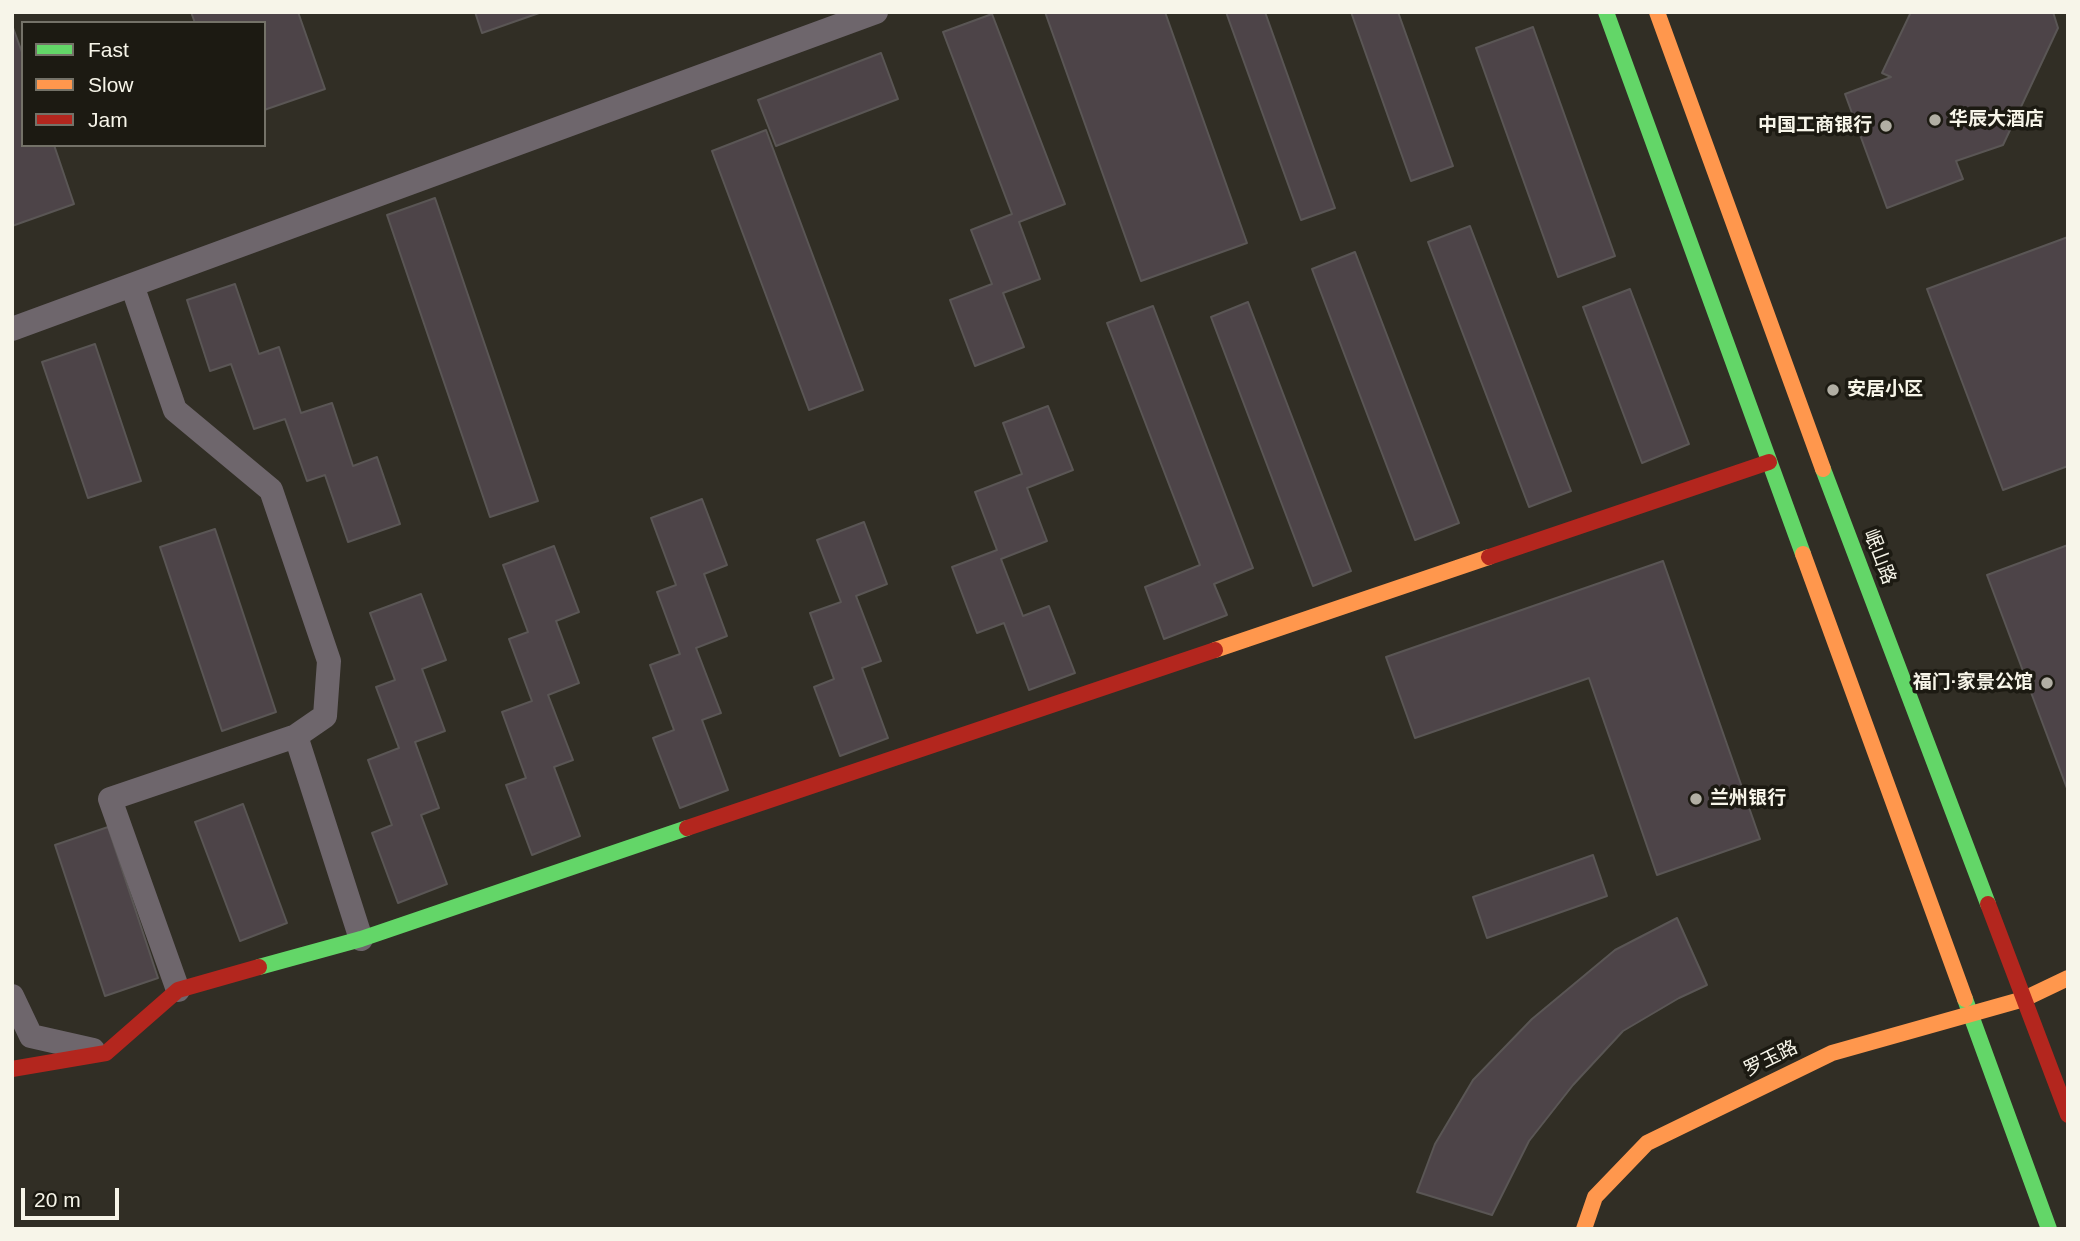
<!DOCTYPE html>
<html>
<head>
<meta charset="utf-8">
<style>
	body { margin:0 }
	#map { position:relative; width:2080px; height:1241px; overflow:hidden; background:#312e25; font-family:Arial,sans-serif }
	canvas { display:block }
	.frame { position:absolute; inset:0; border:14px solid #f7f5e9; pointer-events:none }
	.legend { position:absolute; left:21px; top:21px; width:245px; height:126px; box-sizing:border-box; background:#1c1a12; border:2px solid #747268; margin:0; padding:9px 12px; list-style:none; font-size:21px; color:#f7f5e9 }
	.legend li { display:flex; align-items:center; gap:14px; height:35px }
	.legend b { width:35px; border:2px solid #747268 }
	.scale { position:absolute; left:21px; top:1188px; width:98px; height:32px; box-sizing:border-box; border:4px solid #f7f5e9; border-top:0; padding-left:9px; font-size:21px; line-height:24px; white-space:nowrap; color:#f7f5e9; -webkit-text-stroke:5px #1c1a12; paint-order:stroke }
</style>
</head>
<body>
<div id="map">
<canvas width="2080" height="1241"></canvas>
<div class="frame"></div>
<ul class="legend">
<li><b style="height:9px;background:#63d668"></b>Fast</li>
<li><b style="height:9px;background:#ff974d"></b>Slow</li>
<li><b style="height:9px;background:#b3261e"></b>Jam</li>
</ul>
<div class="scale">20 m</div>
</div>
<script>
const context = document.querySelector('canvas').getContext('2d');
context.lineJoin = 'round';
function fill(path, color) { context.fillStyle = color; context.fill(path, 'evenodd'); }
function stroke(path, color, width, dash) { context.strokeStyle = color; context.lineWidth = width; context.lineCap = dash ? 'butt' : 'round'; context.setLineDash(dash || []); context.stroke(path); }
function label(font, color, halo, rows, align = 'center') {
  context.font = font + ' Arial,"Noto Sans SC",sans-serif'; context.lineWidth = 7; context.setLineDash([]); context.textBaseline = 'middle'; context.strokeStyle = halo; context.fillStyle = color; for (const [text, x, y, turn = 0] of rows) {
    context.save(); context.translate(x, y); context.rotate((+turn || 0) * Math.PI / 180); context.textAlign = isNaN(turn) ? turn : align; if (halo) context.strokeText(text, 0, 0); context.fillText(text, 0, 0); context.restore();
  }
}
const building = new Path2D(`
	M191 12H298L325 89 264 110V23H195Z
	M475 12H542L482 33Z
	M1045 12H1165L1247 243 1141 281Z
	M1226 12H1265L1335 208 1301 220Z
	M1351 12H1398L1453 166 1411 181Z
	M1911 12H2053L2058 28 2003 145 1956 161 1963 179 1887 208 1845 94 1891 77 1882 73Z
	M992 14 1065 204 1019 222 1040 279 1003 293 1024 347 975 366 950 300 992 284 971 230 1012 214 943 32Z
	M12 25 23 55V145H54L74 204 12 226Z
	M1533 27 1615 256 1558 277 1476 48Z
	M881 53 898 99 776 146 758 100Z
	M766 130 863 390 809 410 712 151Z
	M435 198 538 501 490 517 387 215Z
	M1470 226 1571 491 1529 507 1428 242Z
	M2068 237V466L2003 490 1927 289Z
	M1355 252 1459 523 1415 540 1312 269Z
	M235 284 259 354 279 347 301 413 332 403 353 466 377 457 400 524 348 542 325 475 307 481 285 419 254 429 231 364 210 371 187 300Z
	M1630 289 1689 444 1642 463 1583 307Z
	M1248 302 1351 571 1313 586 1211 317Z
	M1153 306 1253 568 1214 584 1227 615 1164 639 1145 587 1200 565 1107 323Z
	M95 344 141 481 88 498 42 362Z
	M1048 406 1073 470 1027 488 1047 541 1001 559 1023 616 1049 606 1075 673 1029 690 1004 623 977 633 952 567 997 550 975 492 1022 474 1003 423Z
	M702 499 727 565 704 574 727 636 696 648 721 713 702 720 728 790 680 808 653 738 674 730 650 665 680 654 657 592 676 585 651 518Z
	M864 522 887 584 856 596 881 661 862 668 888 738 840 756 814 687 834 679 810 613 841 602 817 540Z
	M215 529 276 712 222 731 160 547Z
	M2068 545V791L1987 575Z
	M554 546 579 612 556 621 579 683 548 695 573 760 554 767 580 836 532 855 506 785 526 778 502 712 532 701 509 639 528 632 503 565Z
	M1663 561 1760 839 1657 875 1589 678 1415 738 1386 657Z
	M421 594 446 660 422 669 445 731 415 742 439 808 421 815 447 884 398 903 372 833 392 825 368 760 399 748 376 687 395 680 370 613Z
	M243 804 287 923 240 941 195 822Z
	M108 827 158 978 105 996 55 845Z
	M1593 855 1607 896 1487 938 1473 897Z
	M1677 918 1707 985 1679 998 1623 1031 1573 1085 1529 1141 1492 1215 1417 1192 1435 1144 1473 1080 1532 1019 1615 950Z`);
fill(building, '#4d4448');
stroke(building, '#5a5655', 2);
stroke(new Path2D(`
	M132 285 175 410 271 490 329 661 325 716 296 736 110 799 178 990
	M12 329 876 12
	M296 736 361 939
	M12 996 31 1036 93 1050`), '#6e666c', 24);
stroke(new Path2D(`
	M1606 12 1803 554
	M1823 469 1988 904
	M259 967 361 939 687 828
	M1965 999 2049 1229`), '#63d668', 16);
stroke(new Path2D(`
	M1657 12 1823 469
	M1803 554 1965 999
	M1215 650 1489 557
	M1584 1229 1595 1197 1647 1143 1832 1053 2024 999 2068 978`), '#ff974d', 16);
stroke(new Path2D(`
	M1489 557 1769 462
	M687 828 1215 650
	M1988 904 2068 1115
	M12 1069 106 1053 178 990 259 967`), '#b3261e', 16);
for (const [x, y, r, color] of [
	[1935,120,7,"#b2afa4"],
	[1886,126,7,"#b2afa4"],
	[1833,390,7,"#b2afa4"],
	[2047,683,7,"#b2afa4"],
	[1696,799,7,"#b2afa4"]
]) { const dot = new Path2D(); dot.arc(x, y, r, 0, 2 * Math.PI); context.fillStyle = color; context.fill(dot); stroke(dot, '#1c1a12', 2.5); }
label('bold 19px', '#f7f5e9', '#1c1a12', [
	["华辰大酒店",1949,120],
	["中国工商银行",1872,126,"right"],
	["安居小区",1847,390],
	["福门·家景公馆",2033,683,"right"],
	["兰州银行",1710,799]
], 'left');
label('19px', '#f7f5e9', '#1c1a12', [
	["岷山路",1879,557,69],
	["罗玉路",1771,1059,-26]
]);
</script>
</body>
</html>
